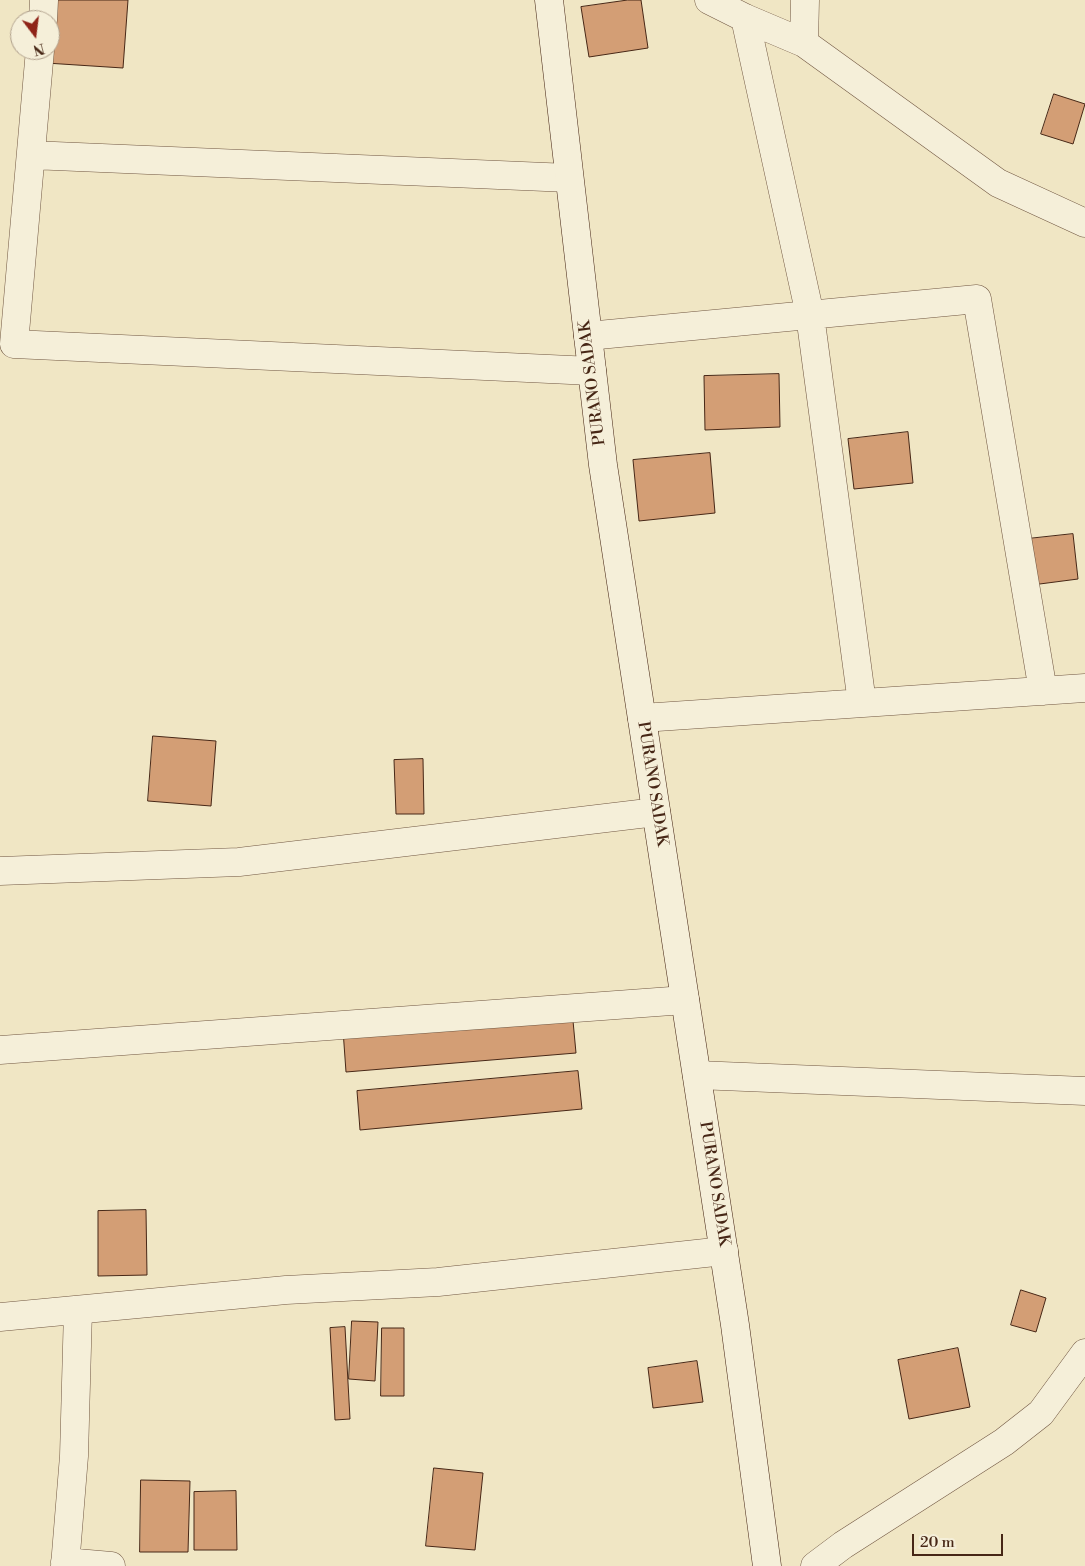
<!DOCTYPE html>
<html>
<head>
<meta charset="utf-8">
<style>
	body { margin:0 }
	#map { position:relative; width:1085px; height:1566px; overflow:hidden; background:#f0e6c4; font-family:"Libre Bodoni",serif }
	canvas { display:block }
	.north { position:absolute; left:10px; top:10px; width:50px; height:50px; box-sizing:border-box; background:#f5efd9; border:1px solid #af9f8b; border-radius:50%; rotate:165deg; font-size:14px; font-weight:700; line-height:20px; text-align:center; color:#472716 }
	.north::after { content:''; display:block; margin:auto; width:18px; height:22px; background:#8f2418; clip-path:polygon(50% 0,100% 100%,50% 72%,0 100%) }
	.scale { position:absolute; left:912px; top:1534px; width:91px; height:22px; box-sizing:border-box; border:2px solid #472716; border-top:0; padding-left:6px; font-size:15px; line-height:18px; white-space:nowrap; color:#472716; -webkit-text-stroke:4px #f5efd9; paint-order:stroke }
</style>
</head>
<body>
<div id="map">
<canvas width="1085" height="1566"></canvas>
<div class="north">N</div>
<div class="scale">20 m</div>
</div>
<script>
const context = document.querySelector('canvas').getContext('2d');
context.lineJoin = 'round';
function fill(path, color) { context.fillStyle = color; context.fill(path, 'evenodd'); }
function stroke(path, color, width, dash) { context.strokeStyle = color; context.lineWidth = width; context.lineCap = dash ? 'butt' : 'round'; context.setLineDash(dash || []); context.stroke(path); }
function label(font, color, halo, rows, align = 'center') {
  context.font = font + ' "Libre Bodoni",serif'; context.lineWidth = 5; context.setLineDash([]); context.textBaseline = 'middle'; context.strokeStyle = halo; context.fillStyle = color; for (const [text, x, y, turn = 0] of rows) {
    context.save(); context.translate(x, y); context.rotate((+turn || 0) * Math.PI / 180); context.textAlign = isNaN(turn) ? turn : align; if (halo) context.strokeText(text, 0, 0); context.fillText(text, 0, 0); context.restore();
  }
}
const building = new Path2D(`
	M51 0H128L123 68 46 63 50 50Z
	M628 0H641L648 48 589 57 581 7Z
	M1054 94 1085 104 1073 144 1041 134Z
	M779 374 780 427 705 430 704 376Z
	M908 432 913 483 854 489 848 439Z
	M710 453 715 513 639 521 633 460Z
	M1073 534 1078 579 1032 585 1027 539Z
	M153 736 216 741 211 806 148 801Z
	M423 759 424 814H396L394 760Z
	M572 1010 576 1053 346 1072 343 1030Z
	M578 1071 582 1109 360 1130 357 1091Z
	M146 1210 147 1275 98 1276V1211Z
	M1021 1290 1046 1298 1036 1332 1011 1325Z
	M352 1321 378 1322 375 1381 349 1379Z
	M345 1327 350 1419 335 1420 330 1328Z
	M382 1328H404V1396H381Z
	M958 1348 970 1407 909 1419 898 1360Z
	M697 1361 703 1402 653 1408 648 1368Z
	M434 1468 483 1473 475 1550 426 1546Z
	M141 1480 190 1481 188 1552H140Z
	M236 1491 237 1550H194V1492Z`);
fill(building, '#d39e75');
stroke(building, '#472716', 1);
const street = new Path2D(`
	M709 0 745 18 804 43 998 183 1085 223
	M745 18 810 315 862 703
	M43 20 44 0
	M804 43 805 0
	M40 50 14 344 592 371
	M31 155 569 178
	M588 336 977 299 1043 691
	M642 718 1085 688
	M0 871 239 862 656 812
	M0 1050 685 1000
	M697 1075 1085 1091
	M0 1317 286 1290 438 1282 724 1251
	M65 1562 111 1566
	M65 1566 74 1456 78 1310
	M815 1566 843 1545 1004 1442 1041 1413 1085 1353`);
const secondary = new Path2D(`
	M549 0 603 465 735 1325 767 1566`);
stroke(street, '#715742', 29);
stroke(secondary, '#472716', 29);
stroke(street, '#f5efd9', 28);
stroke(secondary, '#f5efd9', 28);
label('16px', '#472716', '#f5efd9', [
	["PURANO SADAK",593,383,-97],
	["PURANO SADAK",652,784,81],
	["PURANO SADAK",714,1184,81]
]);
</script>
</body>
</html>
